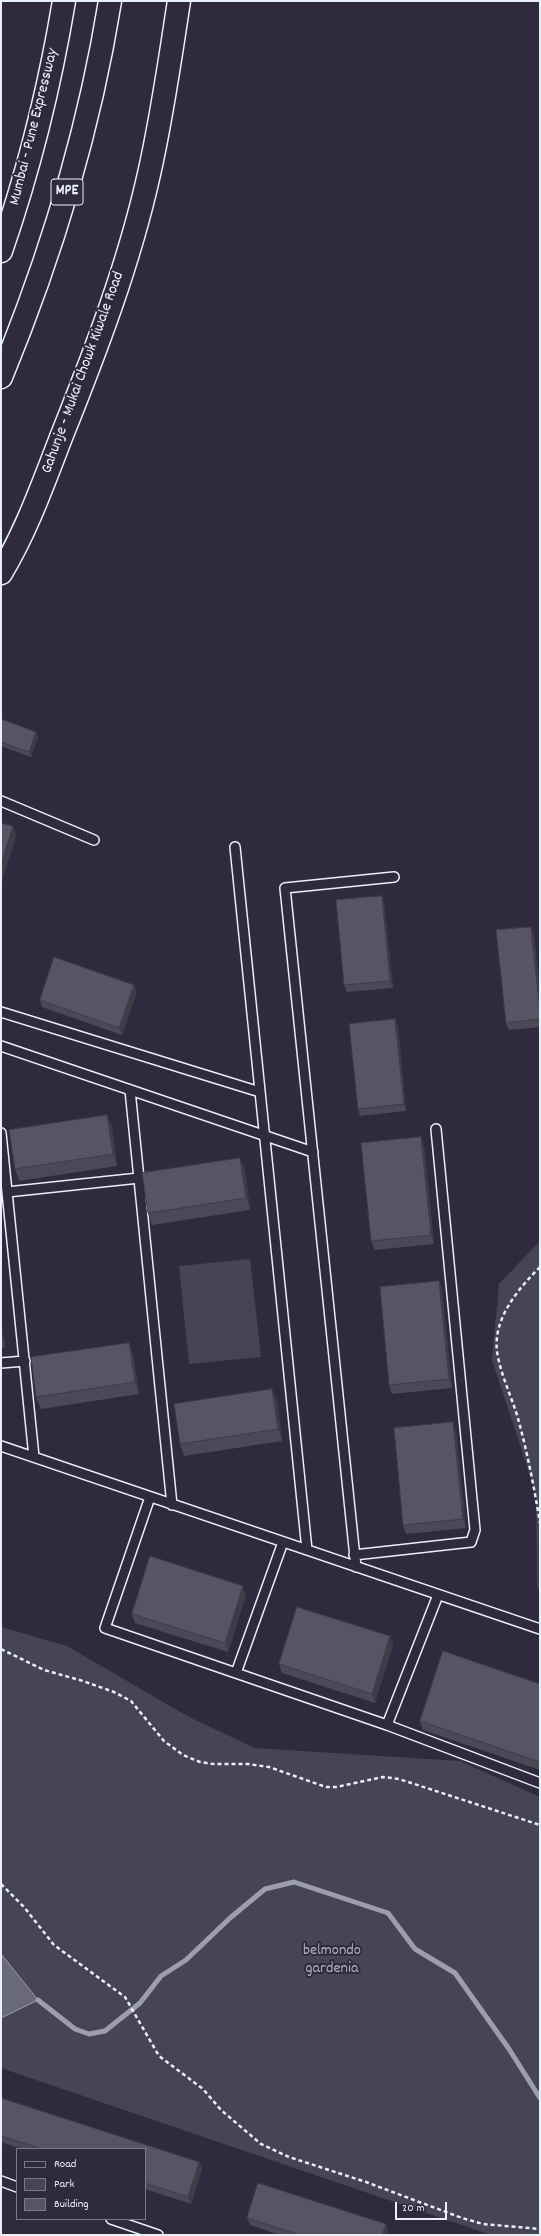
<!DOCTYPE html>
<html>
<head>
<meta charset="utf-8">
<style>
	body { margin:0 }
	#map { position:relative; width:541px; height:2236px; overflow:hidden; background:#2f2a3d; font-family:Dekko,sans-serif }
	canvas { display:block }
	.frame { position:absolute; inset:0; border:2px solid #e8f1f8; pointer-events:none }
	.legend { position:absolute; left:16px; top:2148px; width:130px; height:72px; box-sizing:border-box; background:#2f2a3d; border:1px solid #797a88; margin:0; padding:5px 7px; list-style:none; font-size:12px; color:#e8f1f8 }
	.legend li { display:flex; align-items:center; gap:8px; height:20px }
	.legend b { width:20px; border:1px solid #797a88 }
	.scale { position:absolute; left:395px; top:2202px; width:52px; height:18px; box-sizing:border-box; border:2px solid #e8f1f8; border-top:0; padding-left:5px; font-size:12px; line-height:14px; white-space:nowrap; color:#e8f1f8; -webkit-text-stroke:3px #2f2a3d; paint-order:stroke }
</style>
</head>
<body>
<div id="map">
<canvas width="541" height="2236"></canvas>
<div class="frame"></div>
<ul class="legend">
<li><b style="height:5px;background:#2f2a3d"></b>Road</li>
<li><b style="height:11px;background:#464455"></b>Park</li>
<li><b style="height:11px;background:#575565"></b>Building</li>
</ul>
<div class="scale">20 m</div>
</div>
<script>
const context = document.querySelector('canvas').getContext('2d');
context.lineJoin = 'round';
function fill(path, color) { context.fillStyle = color; context.fill(path, 'evenodd'); }
function stroke(path, color, width, dash) { context.strokeStyle = color; context.lineWidth = width; context.lineCap = dash ? 'butt' : 'round'; context.setLineDash(dash || []); context.stroke(path); }
function label(font, color, halo, rows, align = 'center') {
  context.font = font + ' Dekko,sans-serif'; context.lineWidth = 4; context.setLineDash([]); context.textBaseline = 'middle'; context.strokeStyle = halo; context.fillStyle = color; for (const [text, x, y, turn = 0] of rows) {
    context.save(); context.translate(x, y); context.rotate((+turn || 0) * Math.PI / 180); context.textAlign = isNaN(turn) ? turn : align; if (halo) context.strokeText(text, 0, 0); context.fillText(text, 0, 0); context.restore();
  }
}
fill(new Path2D(`
	M540 1241V1591L537 1587 536 1499 531 1478 492 1360 499 1284Z
	M250 1259 261 1357 189 1364 179 1266Z
	M1 1627 67 1646 189 1717 255 1748 460 1761 540 1797V2235H491L1 2068Z`), '#464455');
const water = new Path2D(`
	M1 1954 38 2000 1 2018Z`);
fill(water, '#696978');
stroke(water, '#9c9fab', 1);
stroke(new Path2D(`
	M38 2000 75 2029 89 2034 105 2031 140 2003 161 1976 186 1960 230 1918 265 1889 294 1882 388 1913 415 1949 455 1973 509 2049 540 2098`), '#9c9fab', 5);
const lane = new Path2D(`
	M1 801 94 840
	M235 847 307 1550
	M1 1012 260 1092
	M1 1046 313 1152
	M130 1090 172 1505
	M1 1133 34 1457
	M7 1192 139 1178
	M1 1363 25 1361
	M1 1446 540 1629
	M150 1497 105 1628 387 1725
	M354 1555 471 1542 475 1530 436 1129
	M356 1567 285 888 394 877
	M438 1595 387 1725 540 1783
	M236 1673 283 1542
	M1 2181 17 2187
	M111 2219 158 2235`);
const secondary = new Path2D(`
	M1 573C27 530 44 481 62 435 96 350 129 264 149 174 162 117 170 59 179 1`);
const highway = new Path2D(`
	M1 251C29 170 50 85 64 1
	M1 377C51 256 89 131 110 1`);
stroke(lane, '#e8f1f8', 12);
stroke(secondary, '#e8f1f8', 25);
stroke(highway, '#e8f1f8', 25);
stroke(new Path2D(`
	M540 1267C517 1290 490 1322 498 1357 502 1377 511 1396 517 1415 527 1450 534 1487 540 1523
	M1 1649 44 1670 83 1681 114 1692 131 1701 164 1741 183 1755 200 1762 213 1764H248L269 1767 326 1787H336L383 1777 399 1779 540 1825
	M1 1884 24 1907 54 1945 125 1997 159 2056 203 2089 221 2110 261 2144 289 2157 366 2182 462 2218 483 2224 540 2229`), '#e8f1f8', 2.5, [4, 3]);
stroke(lane, '#2f2a3d', 9);
stroke(secondary, '#2f2a3d', 22);
stroke(highway, '#2f2a3d', 22);
fill(new Path2D(`
	M1 719 38 737 31 757 1 746Z
	M384 903 393 988 347 992 344 985Z
	M534 934 540 995V1027L509 1030 506 1023Z
	M137 992 122 1035 42 1007 40 1000Z
	M398 1026 406 1111 360 1116 358 1109Z
	M107 1115 112 1127 117 1166 19 1181 15 1169Z
	M424 1146 434 1244 375 1250 371 1241Z
	M245 1170 250 1210 152 1225 148 1213Z
	M439 1281 442 1290 452 1388 392 1394 389 1385Z
	M1 1321 5 1347 1 1348Z
	M129 1343 133 1355 139 1394 41 1409 36 1397Z
	M277 1401 282 1441 184 1456 180 1444Z
	M456 1431 466 1528 406 1534 403 1525Z
	M246 1595 228 1652 135 1623 132 1614Z
	M390 1636 393 1645 375 1703 282 1673 279 1664Z
	M540 1684V1770L423 1730 420 1721Z
	M1 2098 199 2162 202 2169 191 2204 145 2189V2149H22L1 2142Z
	M247 2218 388 2231 387 2235H280L250 2225Z`), '#4b4957');
fill(new Path2D(`
	M36 732 38 737 31 757 29 752Z
	M13 826 16 836 1 885V865Z
	M382 896 384 903 393 988 390 981Z
	M531 927 534 934 540 995V1012Z
	M134 985 137 992 122 1035 119 1028Z
	M395 1019 398 1026 406 1111 404 1104Z
	M107 1115 112 1127 117 1166 113 1154Z
	M421 1137 424 1146 434 1244 431 1235Z
	M240 1158 245 1170 250 1210 246 1198Z
	M439 1281 442 1290 452 1388 449 1379Z
	M1 1321 5 1347 1 1336Z
	M129 1343 133 1355 139 1394 135 1382Z
	M272 1389 277 1401 282 1441 278 1429Z
	M453 1422 456 1431 466 1528 463 1519Z
	M243 1586 246 1595 228 1652 225 1643Z
	M390 1636 393 1645 375 1703 372 1694Z
	M199 2162 202 2169 191 2204 188 2197Z
	M386 2224 388 2231 387 2235H382Z`), '#3d3c47');
const building = new Path2D(`
	M1 719 36 732 29 752 1 742Z
	M1 823 13 826 1 865Z
	M382 896 390 981 344 985 336 900Z
	M531 927 540 1012V1019L506 1023 496 930Z
	M54 957 134 985 119 1028 40 1000Z
	M395 1019 404 1104 358 1109 349 1024Z
	M107 1115 113 1154 15 1169 9 1130Z
	M421 1137 431 1235 371 1241 361 1143Z
	M240 1158 246 1198 148 1213 142 1173Z
	M439 1281 449 1379 389 1385 380 1287Z
	M129 1343 135 1382 36 1397 31 1357Z
	M272 1389 278 1429 180 1444 174 1404Z
	M453 1422 463 1519 403 1525 394 1428Z
	M150 1556 243 1586 225 1643 132 1614Z
	M297 1607 390 1636 372 1694 279 1664Z
	M443 1651 540 1684V1762L420 1721Z
	M1 2098 199 2162 188 2197 145 2183V2149H42L1 2136Z
	M258 2183 386 2224 382 2235H300L247 2218Z`);
fill(building, '#575565');
stroke(building, '#3d3c47', 1);
for (const [x, y, w] of [
	[67,192,32]
]) { const box = new Path2D(); box.roundRect(x - w / 2, y - 13, w, 26, 3); context.fillStyle = '#2f2a3d'; context.fill(box); stroke(box, '#e8f1f8', 1); }
label('bold 15px', '#e8f1f8', null, [
	["MPE",67,192]
]);
label('16px', '#e8f1f8', '#2f2a3d', [
	["Mumbai - Pune Expressway",35,127,-76],
	["Gahunje - Mukai Chowk Kiwale Road",84,373,-70]
]);
label('16px', '#afb4bf', '#2f2a3d', [
	["belmondo",332,1952],
	["gardenia",332,1970]
]);
</script>
</body>
</html>
